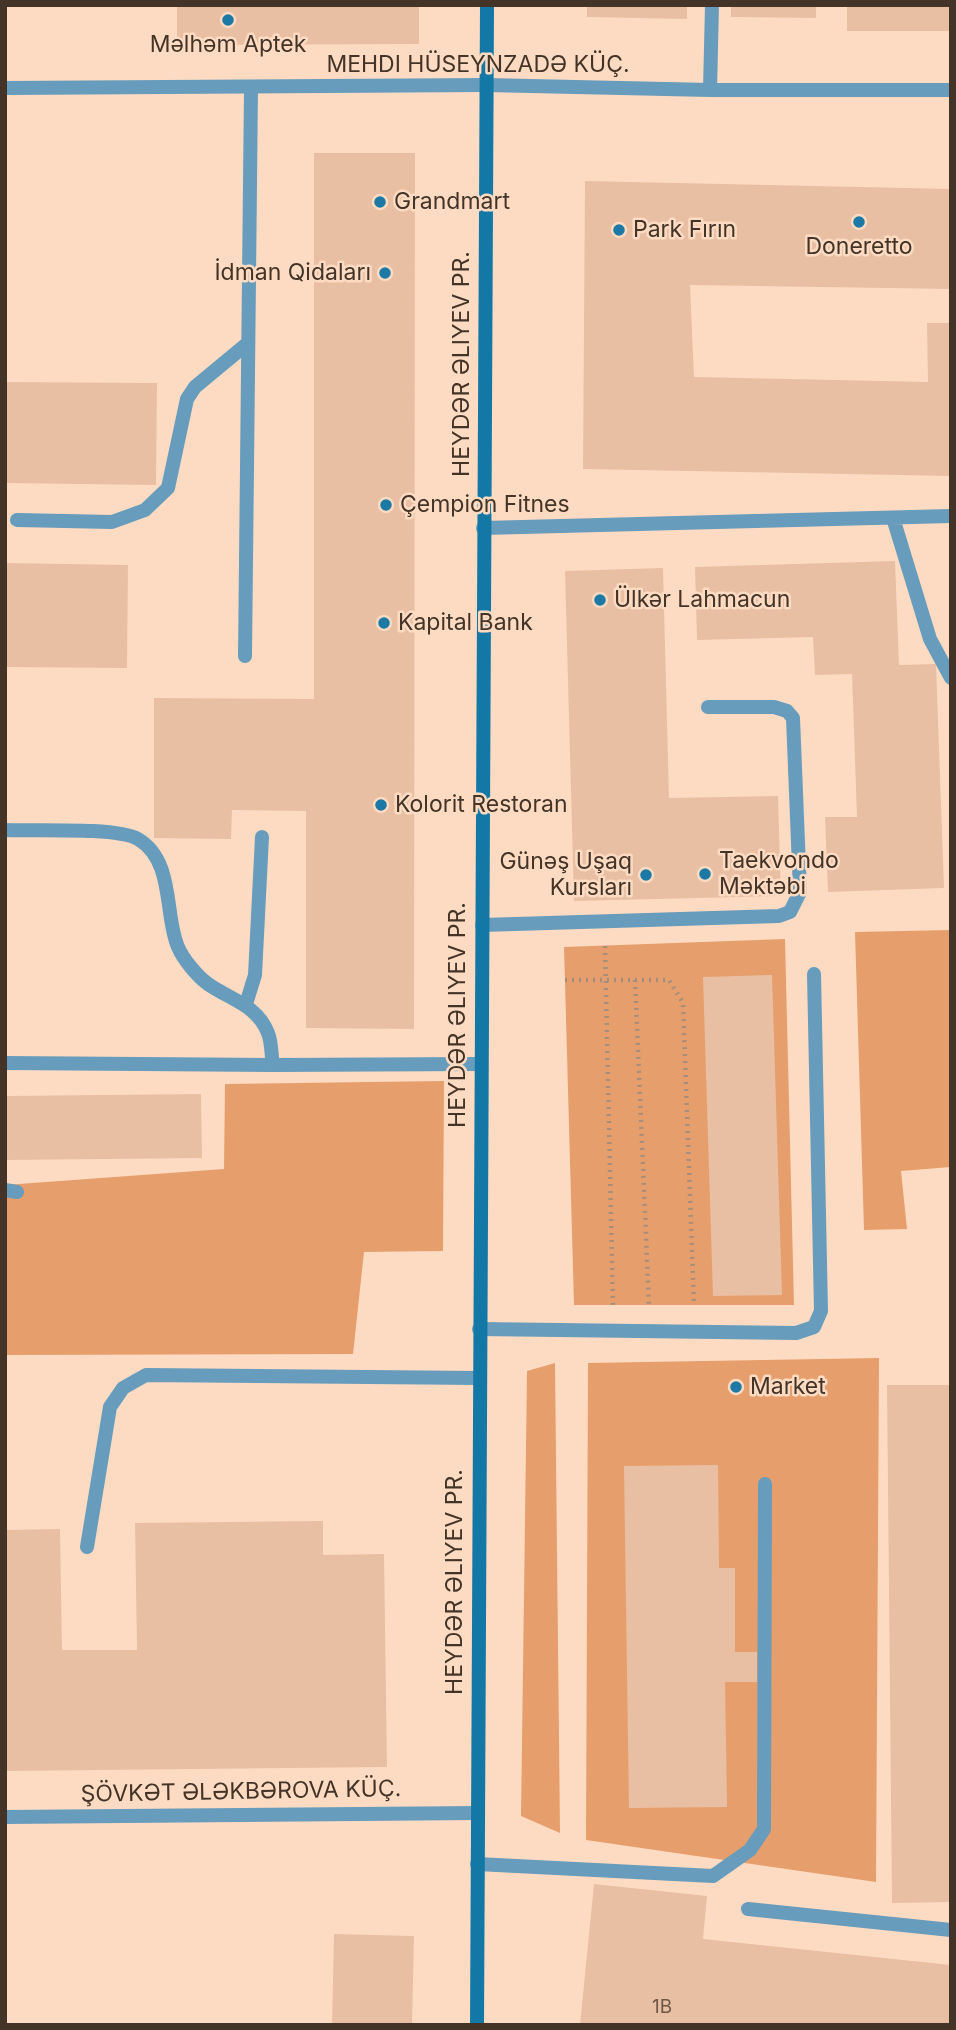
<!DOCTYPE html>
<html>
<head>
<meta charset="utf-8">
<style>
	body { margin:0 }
	#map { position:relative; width:956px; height:2030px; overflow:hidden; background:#fddbc3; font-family:Inter,sans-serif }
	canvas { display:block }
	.frame { position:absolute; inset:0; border:7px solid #443428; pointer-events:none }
</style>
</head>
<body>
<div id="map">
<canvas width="956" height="2030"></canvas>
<div class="frame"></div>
</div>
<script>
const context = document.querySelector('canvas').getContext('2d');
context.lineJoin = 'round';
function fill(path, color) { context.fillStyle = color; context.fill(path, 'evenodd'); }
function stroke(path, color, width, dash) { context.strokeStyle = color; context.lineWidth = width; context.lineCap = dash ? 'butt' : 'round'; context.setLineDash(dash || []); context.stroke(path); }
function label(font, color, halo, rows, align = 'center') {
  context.font = font + ' Inter,sans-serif'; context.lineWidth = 5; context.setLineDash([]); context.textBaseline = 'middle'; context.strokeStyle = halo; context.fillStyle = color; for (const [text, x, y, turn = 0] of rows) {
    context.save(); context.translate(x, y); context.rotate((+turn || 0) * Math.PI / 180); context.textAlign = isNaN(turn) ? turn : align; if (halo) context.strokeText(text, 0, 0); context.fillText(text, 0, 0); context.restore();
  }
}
fill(new Path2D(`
	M951 930V1167L901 1171 907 1229 864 1230 855 932Z
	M785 939 794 1305H574L564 947Z
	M444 1081 443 1251 364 1252 353 1354 5 1355V1185L224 1169 225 1084Z
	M879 1358 876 1882 586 1840 588 1363Z
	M555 1363 560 1833 521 1816 527 1371Z`), '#e69f6c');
fill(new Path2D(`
	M177 5H419V44L177 45Z
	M587 5H687V19L587 17Z
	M731 5H816V18L731 17Z
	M847 5H951V31H847Z
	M314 153H415L414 1029 306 1028V811L232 810 231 839 154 838V698L314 699Z
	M585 181 951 189V289L690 285 694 377 928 382 927 323H951V476L583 469Z
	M5 382 157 383 156 485 5 483Z
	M895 561 899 665 936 664 944 888 828 892 825 817H857L852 674 815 675 813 637 697 640 695 567Z
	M5 563 128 565 127 668 5 667Z
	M663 568 669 798 778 796 781 896 574 901 565 571Z
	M772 975 782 1295 713 1296 703 977Z
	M201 1094 202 1158 5 1160V1096Z
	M887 1385H951V1902L892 1903Z
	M718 1465 719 1568H735V1652H757V1682H725L727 1807 629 1808 624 1466Z
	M323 1521V1555L384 1554 387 1767 5 1771V1530L60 1529 62 1650H137L135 1523Z
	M594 1884 707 1896 703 1939 951 1965V2025H580Z
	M334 1934 414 1936 412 2025H332Z`), '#e9bfa3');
stroke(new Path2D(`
	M605 946 613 1305
	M565 980H669L683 1003 694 1305
	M635 980 649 1305`), '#a78d7b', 4.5, [2, 5]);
stroke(new Path2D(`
	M710 90 712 5
	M893 518 930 639 951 678
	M17 520 112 522 145 510 168 488 187 399 195 387 248 343
	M483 528 951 516
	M245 656 251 88
	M482 925 779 916 790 912 800 892 793 718 787 711 774 707H708
	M246 1004 255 975 262 837
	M479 1329 796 1333 814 1327 821 1311 814 974
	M87 1547 110 1407 123 1388 146 1375 479 1378
	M477 1864 713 1876 750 1850 764 1829 765 1484
	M748 1909 951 1930`), '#679cbc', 14);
stroke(new Path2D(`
	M5 88 486 85
	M5 830C34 831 117 827 138 839 175 861 164 915 178 947 183 959 197 976 208 984 231 1000 257 1005 268 1033 272 1043 271 1055 273 1065L481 1064
	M5 1063 273 1065
	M5 1190 17 1192
	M5 1817 477 1813`), '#679cbc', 14);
stroke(new Path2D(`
	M486 85 710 90H951`), '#679cbc', 14);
stroke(new Path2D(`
	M477 2025 487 5`), '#1478a7', 14);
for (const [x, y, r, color] of [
	[228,20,7,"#1c79a6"],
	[380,202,7,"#1c79a6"],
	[859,222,7,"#1c79a6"],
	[619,230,7,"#1c79a6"],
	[385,273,7,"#1c79a6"],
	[386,505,7,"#1c79a6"],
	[600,600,7,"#1c79a6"],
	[384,623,7,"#1c79a6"],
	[381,805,7,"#1c79a6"],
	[705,874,7,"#1c79a6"],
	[646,875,7,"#1c79a6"],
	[736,1387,7,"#1c79a6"]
]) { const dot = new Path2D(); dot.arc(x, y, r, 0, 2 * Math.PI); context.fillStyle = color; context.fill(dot); stroke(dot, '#fddbc3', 2.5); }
label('19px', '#6d5747', null, [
	["1B",662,2007]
]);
label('23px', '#443428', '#fddbc3', [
	["Məlhəm Aptek",228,45,"center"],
	["Grandmart",394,202],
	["Park Fırın",633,230],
	["Doneretto",859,247,"center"],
	["İdman Qidaları",371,273,"right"],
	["Çempion Fitnes",400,505],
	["Ülkər Lahmacun",614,600],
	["Kapital Bank",398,623],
	["Kolorit Restoran",395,805],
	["Taekvondo",719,861],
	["Məktəbi",719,887],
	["Günəş Uşaq",632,862,"right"],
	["Kursları",632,888,"right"],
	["Market",750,1387]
], 'left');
label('23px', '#443428', '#fddbc3', [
	["MEHDI HÜSEYNZADƏ KÜÇ.",478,65],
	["HEYDƏR ƏLIYEV PR.",462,364,-90],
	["HEYDƏR ƏLIYEV PR.",458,1015,-90],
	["HEYDƏR ƏLIYEV PR.",455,1582,-90],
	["ŞÖVKƏT ƏLƏKBƏROVA KÜÇ.",241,1792,-1]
]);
</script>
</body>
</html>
